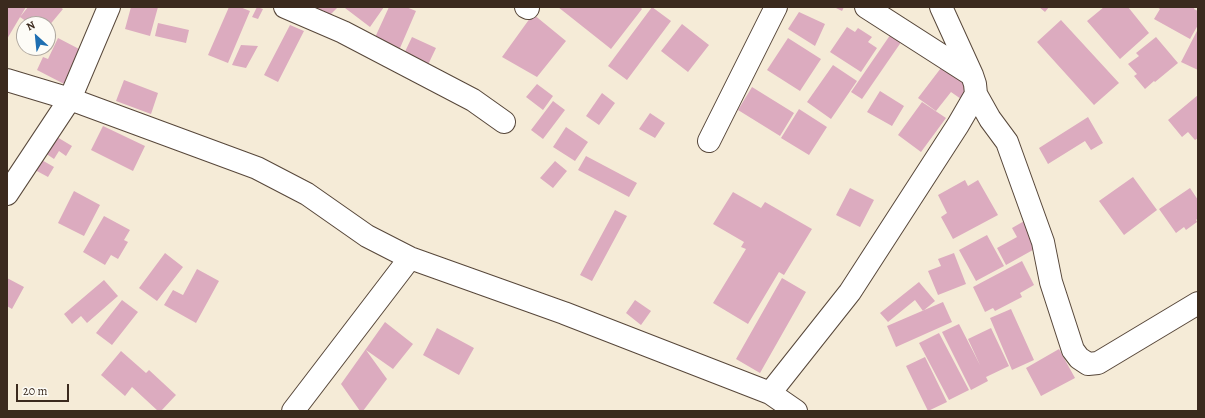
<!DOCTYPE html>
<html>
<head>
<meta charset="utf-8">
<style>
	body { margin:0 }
	#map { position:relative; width:1205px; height:418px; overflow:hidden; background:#f5ebd7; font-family:Alegreya,serif }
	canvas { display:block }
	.frame { position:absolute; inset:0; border:8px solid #3b2a1e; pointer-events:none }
	.north { position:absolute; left:16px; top:16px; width:40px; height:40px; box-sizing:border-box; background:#fdfcf7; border:1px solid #afa8a0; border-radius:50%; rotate:333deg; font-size:11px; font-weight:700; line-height:16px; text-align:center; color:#3b2a1e }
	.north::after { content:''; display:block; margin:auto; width:14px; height:18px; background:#1f6fb2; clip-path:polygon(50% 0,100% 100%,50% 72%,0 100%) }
	.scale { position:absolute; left:16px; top:384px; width:53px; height:18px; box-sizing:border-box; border:2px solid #3b2a1e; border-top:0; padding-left:5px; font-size:12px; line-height:14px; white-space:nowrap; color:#3b2a1e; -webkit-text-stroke:3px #fdfcf7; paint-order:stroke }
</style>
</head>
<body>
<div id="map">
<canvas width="1205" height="418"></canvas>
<div class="frame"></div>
<div class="north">N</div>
<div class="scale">20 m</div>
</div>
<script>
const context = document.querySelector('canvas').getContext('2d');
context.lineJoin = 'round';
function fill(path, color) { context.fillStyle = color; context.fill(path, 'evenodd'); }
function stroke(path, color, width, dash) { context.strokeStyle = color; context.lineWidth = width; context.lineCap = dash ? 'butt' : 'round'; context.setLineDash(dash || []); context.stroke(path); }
fill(new Path2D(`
	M7 7H26L7 39Z
	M28 7H60L63 9 48 27V24H30L20 17Z
	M131 7H158L150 36 125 29Z
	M229 7H240L250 11 228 63 208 55Z
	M257 7 263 9 258 19 252 17Z
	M311 7H338L325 20Z
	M346 7H384L370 27 345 8Z
	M389 7H406L416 11 397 55 372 44Z
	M558 7H640L642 9 611 49Z
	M652 7 671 21 627 80 608 66Z
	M834 7H844L842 11Z
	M1039 7H1049L1045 12Z
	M1104 7H1128L1149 33 1120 59 1087 21Z
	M1157 7H1195L1194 9 1198 11V25L1190 39 1154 19 1160 9Z
	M799 12 825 24 815 46 788 29Z
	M533 14 566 41 537 77 502 57Z
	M1061 20 1119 83 1094 105 1037 42Z
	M158 23 189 30 186 43 155 36Z
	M682 24 709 45 688 72 661 51Z
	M290 25 304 31 278 82 264 75Z
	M847 27 855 32 858 28 872 37 868 42 877 48 861 72 830 52Z
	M895 28 906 35 862 99 851 92Z
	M1198 29V70L1181 62Z
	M412 37 436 48 425 71 401 60Z
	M1156 37 1178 63 1155 82 1154 81 1145 89 1134 76 1137 74 1128 64 1139 56 1136 53Z
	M58 38 81 50 68 86 37 70 43 57 48 59Z
	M788 38 821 59 800 91 767 70Z
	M241 45 258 46 246 68 232 65Z
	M944 64 960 80 970 87 961 99 951 92 936 111 918 98Z
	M833 65 857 81 831 119 807 102Z
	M124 80 158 93 151 114 116 101Z
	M537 84 553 96 543 110 526 97Z
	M752 87 794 113 780 136 738 110Z
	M880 91 904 106 892 126 867 112Z
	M602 93 615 103 599 125 586 116Z
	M1198 95V138L1195 140 1188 132 1182 137 1168 120Z
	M553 101 565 110 543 139 531 130Z
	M922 102 946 118 921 152 898 135Z
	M799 109 827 127 809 155 781 138Z
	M650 113 665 123 655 138 639 129Z
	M1088 117 1103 143 1091 150 1085 141 1048 164 1039 148Z
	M103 126 145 146 133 171 91 150Z
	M566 127 588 142 575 161 553 147Z
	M52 134 72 146 66 156 59 151 54 159 42 151Z
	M586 156 637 183 629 197 578 170Z
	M40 159 54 167 48 177 35 170Z
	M555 161 567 171 553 188 540 178Z
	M1133 177 1157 210 1124 235 1099 201Z
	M965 180 968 186 978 180 998 215 953 239 941 217 947 213 938 195Z
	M850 188 874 200 860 227 836 215Z
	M1190 188 1198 200V218L1196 220 1197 222 1186 230 1184 227 1176 233 1159 209Z
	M74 191 100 205 84 236 58 223Z
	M733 192 761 208 765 202 812 229 784 275 779 272 748 324 713 303 746 249 741 247 744 242 713 224Z
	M615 210 627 216 592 281 580 275Z
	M104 216 130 230 124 240 128 242 118 259 111 255 105 265 83 252Z
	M1026 220 1040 246 1006 265 997 248 1017 237 1012 228Z
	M987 235 1004 266 976 281 959 250Z
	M165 253 183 267 157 301 139 288Z
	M954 253 966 284 938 295 928 271 941 266 938 259Z
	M1022 261 1034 285 1020 293 1022 297 995 311 993 308 985 312 973 287Z
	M197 269 219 281 196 323 164 305 173 290 183 295Z
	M7 278 24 287 12 309 7 306Z
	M782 278 806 292 760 373 736 359Z
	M104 280 118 296 87 323 81 316 72 324 64 314Z
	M919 282 935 301 923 311 915 300 888 322 880 313Z
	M122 300 138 312 112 345 96 333Z
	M635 300 651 311 641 325 626 313Z
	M943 302 952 322 896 347 887 326Z
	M1011 309 1034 360 1012 370 990 318Z
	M385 322 413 344 393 369 366 350 387 379 363 411H360L341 384Z
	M959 324 980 365 968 339 991 328 1009 366 986 377 988 381 971 390 942 332Z
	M437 328 474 348 459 375 423 355Z
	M939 333 969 390 949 400 919 343Z
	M1059 349 1075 378 1041 396 1026 368Z
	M121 351 146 373 149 370 176 395 161 411H158L132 387 125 396 101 375Z
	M925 357 947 402 928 411 906 366Z`), '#dcabbf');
const minor = new Path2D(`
	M285 7 343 32 473 100 504 122
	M526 7 528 8
	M866 7 972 75
	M7 80 70 99 257 168 307 194 367 236 410 258 564 313 770 393 796 411
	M976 94 990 119 1007 142 1043 242 1051 282 1073 350 1079 358 1088 364 1098 363 1198 303
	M709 141 776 7
	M7 194 70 99 109 7
	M770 393 850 292 958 125 976 94 975 84 972 75 941 7
	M293 411 410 258`);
stroke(minor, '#57473a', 24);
stroke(minor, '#fff', 22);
</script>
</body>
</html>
